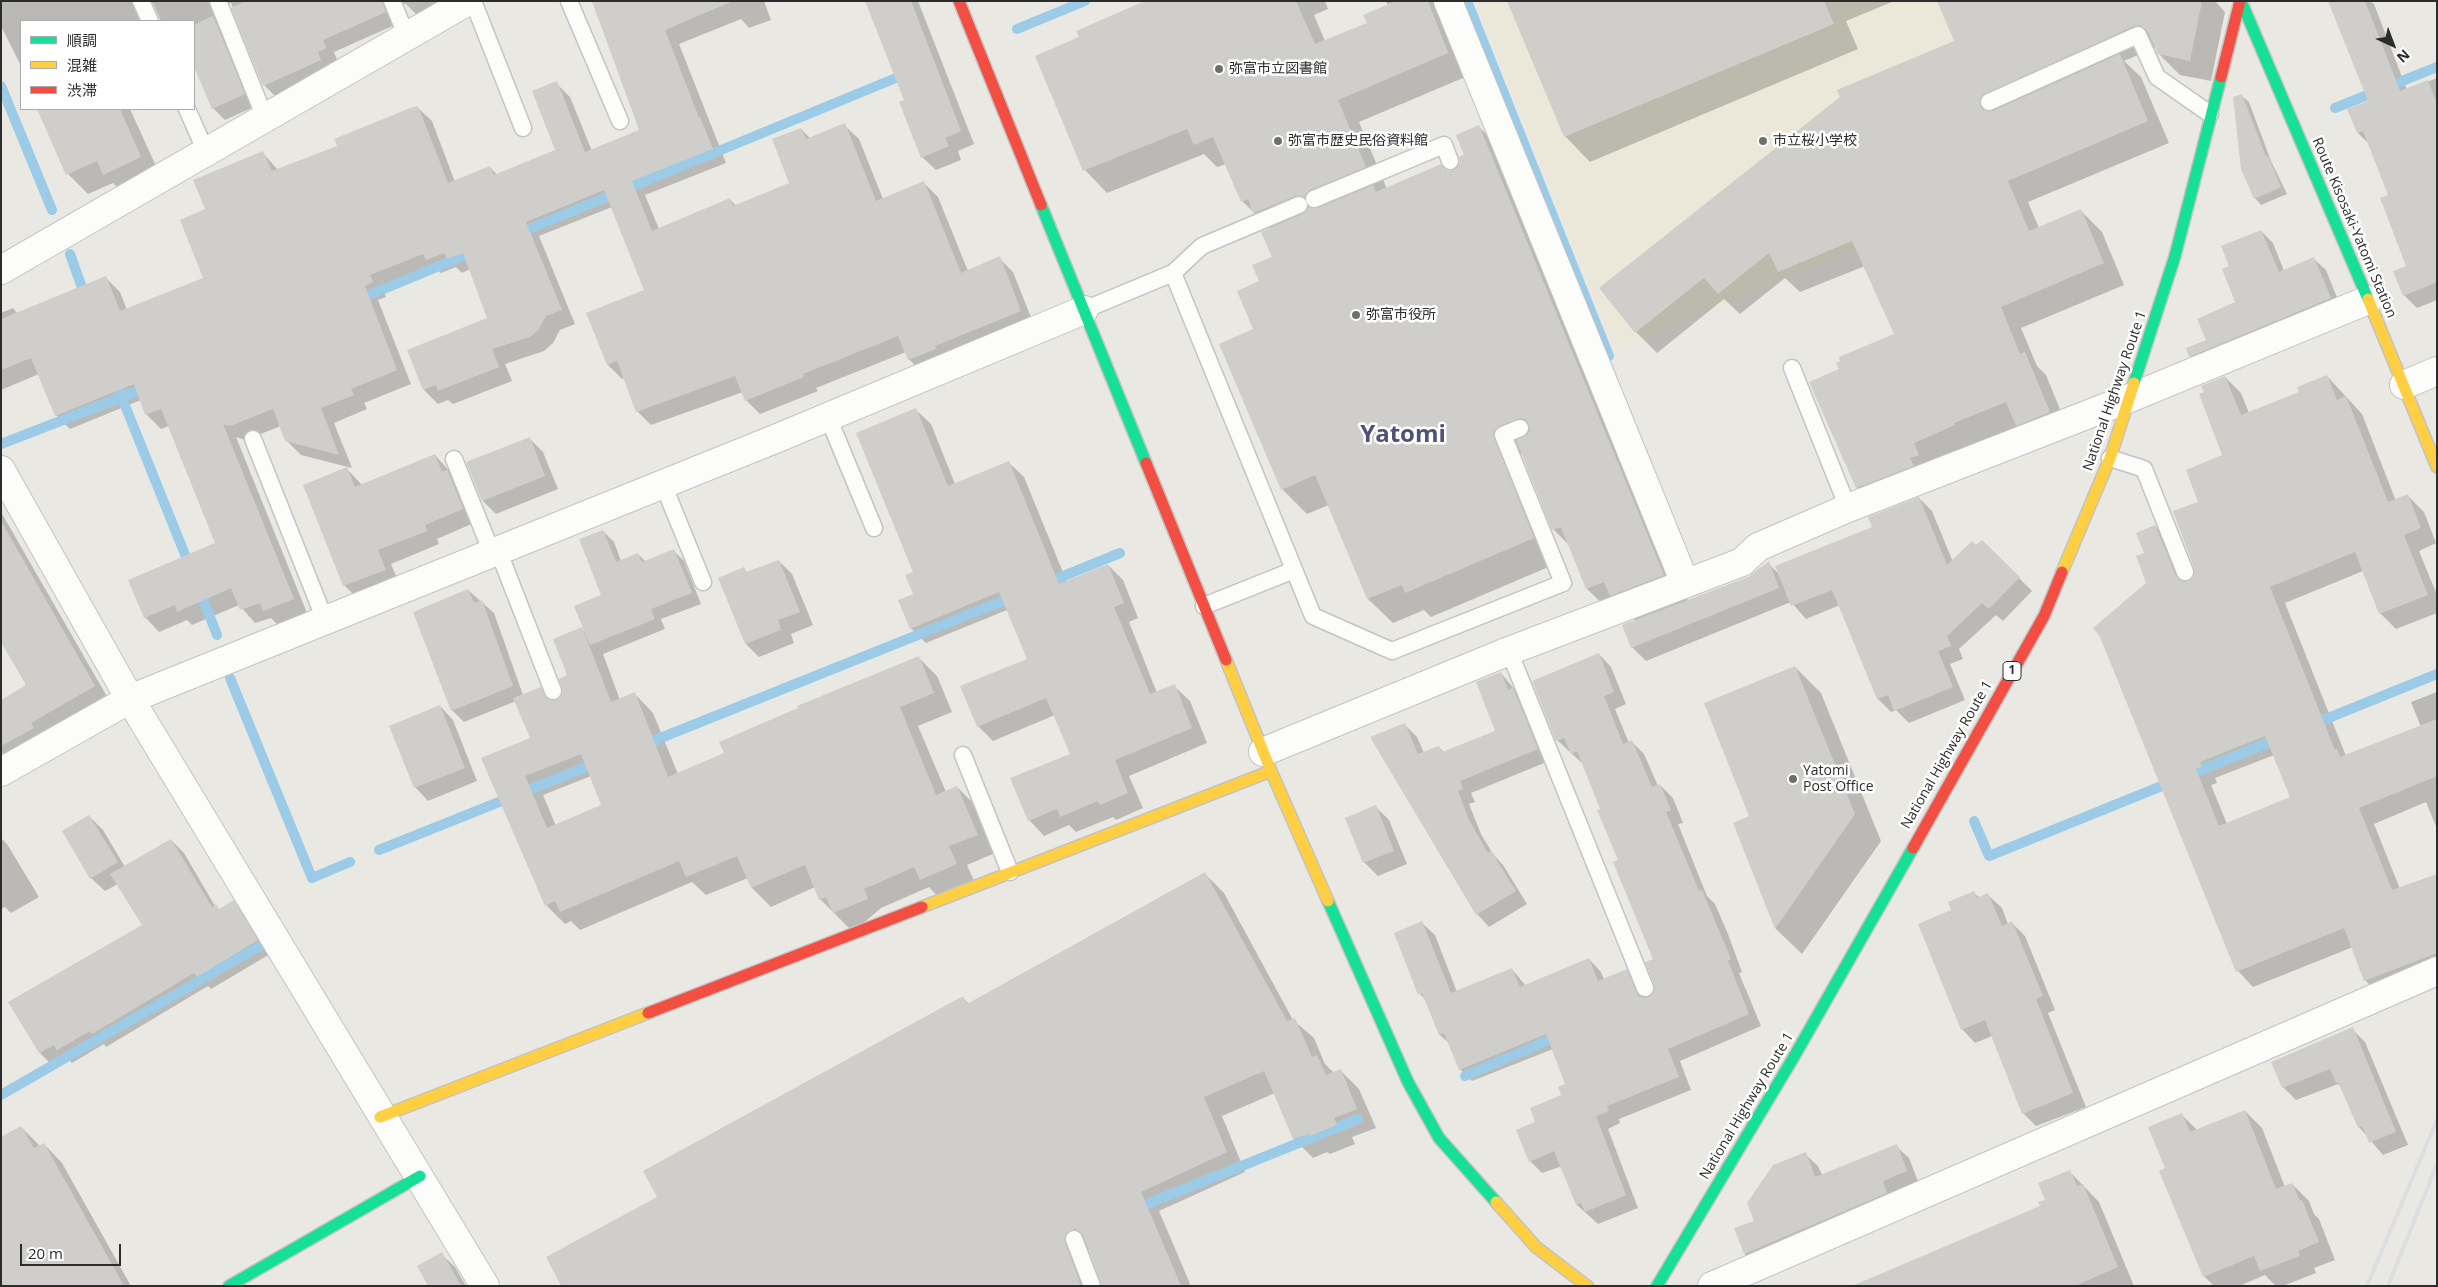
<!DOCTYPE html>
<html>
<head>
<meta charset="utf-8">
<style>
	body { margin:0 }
	#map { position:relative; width:2438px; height:1287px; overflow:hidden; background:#eae8e3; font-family:"Open Sans","Noto Sans JP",sans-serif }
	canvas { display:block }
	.frame { position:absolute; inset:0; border:2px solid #2c2c2c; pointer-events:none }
	.legend { position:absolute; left:20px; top:20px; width:175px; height:90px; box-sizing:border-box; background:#fff; border:1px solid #ababab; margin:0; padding:6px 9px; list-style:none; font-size:15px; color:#2c2c2c }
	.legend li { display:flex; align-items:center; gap:10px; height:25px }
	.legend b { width:25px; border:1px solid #ababab }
	.north { position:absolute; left:2368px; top:20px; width:50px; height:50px; -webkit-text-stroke:4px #fff; paint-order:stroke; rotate:137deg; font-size:14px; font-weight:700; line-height:20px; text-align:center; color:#2c2c2c }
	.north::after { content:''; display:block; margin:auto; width:18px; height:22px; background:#2c2c2c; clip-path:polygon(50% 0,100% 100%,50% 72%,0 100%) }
	.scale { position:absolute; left:20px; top:1244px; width:101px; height:22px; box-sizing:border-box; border:2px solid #2c2c2c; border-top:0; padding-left:6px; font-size:15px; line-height:18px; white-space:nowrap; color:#2c2c2c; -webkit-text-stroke:4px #fff; paint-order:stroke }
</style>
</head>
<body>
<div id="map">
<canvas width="2438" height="1287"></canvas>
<div class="frame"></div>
<ul class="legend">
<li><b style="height:6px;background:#16e098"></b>順調</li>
<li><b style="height:6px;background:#ffcf43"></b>混雑</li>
<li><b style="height:6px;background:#f24e42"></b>渋滞</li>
</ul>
<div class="north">N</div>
<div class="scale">20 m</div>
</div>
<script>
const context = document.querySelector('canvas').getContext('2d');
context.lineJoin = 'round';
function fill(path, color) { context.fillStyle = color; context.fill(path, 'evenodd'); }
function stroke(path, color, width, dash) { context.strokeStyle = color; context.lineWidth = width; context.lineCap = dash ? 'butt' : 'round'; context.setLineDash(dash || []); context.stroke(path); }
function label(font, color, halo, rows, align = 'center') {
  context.font = font + ' "Open Sans","Noto Sans JP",sans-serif'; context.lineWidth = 5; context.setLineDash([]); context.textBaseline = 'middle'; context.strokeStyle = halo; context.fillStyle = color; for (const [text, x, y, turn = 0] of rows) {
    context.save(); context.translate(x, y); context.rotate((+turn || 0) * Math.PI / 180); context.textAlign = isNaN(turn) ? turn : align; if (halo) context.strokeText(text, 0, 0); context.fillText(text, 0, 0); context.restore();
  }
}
fill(new Path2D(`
	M1476 1H2130L2141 29 1977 98 2012 185 1615 350Z`), '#ece8d9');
fill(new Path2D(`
	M1 1H451L417 15 406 4 400 3 397 24 334 52 337 60 329 64 332 72 276 97 264 85 231 3H226L256 106 225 120 213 108 194 64V21H161L153 3 145 7V21H21V66L1 26Z
	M592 1H764L771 20 749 28 741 19 679 44 726 163 645 195 659 229 730 199 736 206 791 184 801 129 810 138 844 125 859 139 883 199 924 183 938 197 968 271 999 258 1013 272 1034 325 923 374 909 359 906 352 816 388 818 391 760 414 746 400 743 392 651 425 637 411 624 378 622 379 608 365 645 291 612 207 539 236 575 324 560 330 553 343 544 351 505 364 512 381 453 404 448 400 438 404 424 390 489 318 470 269 462 273 456 267 441 273 436 268 383 289 386 297 378 300 411 384 364 403 367 409 334 423 352 468 301 455 286 440 281 426 245 440 236 437 307 613 278 625 271 618 255 623 239 605 192 625 187 620 159 632 145 617 216 544 169 426 161 429 147 415 141 400 70 429 56 415 39 374 1 390V313L13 308 18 314 106 278 120 292 127 310 205 279 206 210 263 153 278 170 339 146 417 107 432 121 455 182 490 167 497 175 557 150 556 83 570 97 592 151 641 131Z
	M867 1H918L974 144 958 151 961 160 936 170 922 157 906 101Z
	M1149 1H1325L1328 9 1314 15 1325 41 1368 23 1388 6 1386 1H1442L1470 75 1359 122 1387 189 1455 171 1466 155 1479 127 1504 152 1688 601 1748 578 1768 563 1780 575 1874 528 1919 498 1932 511 1953 562 1982 541 2032 591 2003 621 1996 615 1959 649 1963 659 1950 664 1965 700 1909 723 1896 710 1891 712 1878 699 1840 605 1806 619 1791 602 1646 661 1632 647 1636 621 1624 609 1612 613 1587 589 1570 546 1554 530 1522 453 1517 460 1558 563 1431 617 1424 610 1393 623 1368 599 1329 505 1307 514 1282 489 1255 330 1260 282 1273 258 1271 229 1242 201 1226 164 1217 167 1204 154 1107 193 1085 170 1036 57 1080 37Z
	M1515 1H1892V2L1846 21 1858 49 1590 162 1565 136Z
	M1946 1H2215L2225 12 2211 81 2180 75 2159 54 2156 47 2124 61 2141 77 2169 143 2028 202 2039 228 2081 211 2102 232 2124 285 2021 328 2037 366 2046 375 2070 434 2038 446 2019 426 1974 444 1878 509 1857 487 1841 370 1896 335 1865 266 1800 292 1785 278 1740 314 1724 299 1657 353 1636 332 1955 42Z
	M2336 1H2370L2374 4 2407 90 2437 78V300L2417 308 2404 295 2408 266 2390 196 2369 144 2358 133 2369 102Z
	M2242 96 2249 102 2271 161 2287 194 2261 205 2255 198Z
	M53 109H130L161 177 124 194 113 183 88 194 68 174 41 114Z
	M2261 231 2273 243 2284 271 2314 259 2326 270 2342 310 2202 368 2190 356 2207 340 2237 303 2231 266Z
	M2327 376 2362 414 2396 501 2408 496 2424 512 2436 543 2419 551 2437 595V613L2396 629 2380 613 2363 571 2285 603 2346 756 2421 727 2411 702 2437 692V829L2426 802 2374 824 2400 889 2437 875V964L2381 996 2365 980 2353 947 2253 987 2238 971 2148 583 2146 554 2155 526 2171 542 2187 582 2194 579 2200 502 2224 456 2206 392 2225 377 2241 393 2249 413 2301 393ZM2274 755 2292 798 2227 824 2211 785 2217 783 2215 778Z
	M915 409 931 424 955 484 1008 462 1024 477 1067 582 1108 565 1123 580 1138 618 1129 622 1157 693 1174 686 1190 701 1207 743 1129 776 1143 808 1116 820 1113 817 1076 832 1069 825 1044 836 1029 820 1071 754 1055 715 993 741 978 726 1028 660 1007 610 926 643 911 628 915 572Z
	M529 438 543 452 558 489 496 514 483 501 468 463Z
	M435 455 461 484 476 522 437 539 439 544 391 564 399 583 358 599 345 586 305 486 347 469 362 485Z
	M1 512 109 700 12 762 1 751V701L27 685 1 641Z
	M603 531 614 542 621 561 638 554 646 562 674 551 684 561 701 604 661 619 665 629 603 654 620 700 635 694 653 713 678 774 726 754 918 657 937 676 952 712 918 726 946 792 957 787 976 806 995 853 967 865 975 883 939 898 929 887 881 908 853 932 820 899 815 887 771 907 752 888 748 878 706 895 692 882 580 930 571 921 565 924 546 905 483 759 531 739 516 701 464 722 452 710 468 590 494 613 523 695 540 688 554 701 562 698 582 629 587 634 602 596ZM591 776 603 806 556 826 543 795Z
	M779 561 792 574 813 625 791 634 794 643 759 657 746 644 720 579 744 569 748 573Z
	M1599 654 1611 667 1626 704 1615 709 1629 743 1632 742 1644 754 1658 786 1660 785 1673 798 1683 823 1678 824 1707 896 1715 904 1728 934 1742 972 1739 973 1761 1026 1680 1061 1691 1090 1619 1119 1620 1123 1608 1129 1638 1208 1598 1224 1577 1205 1562 1166 1542 1173 1530 1161 1567 1084 1553 1049 1472 1081 1460 1069 1450 1044 1440 1035 1427 1001 1420 994 1422 923 1435 935 1457 992 1512 969 1526 986 1589 959 1601 972 1604 980 1626 971 1639 983 1646 999 1654 995 1655 960 1602 809 1584 765 1557 740Z
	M1795 667 1821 693 1881 841 1802 954 1776 929 1734 824 1751 817Z
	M1501 673 1525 702 1549 761 1471 793 1475 802 1469 804 1481 834 1493 854 1503 865 1527 904 1489 927 1477 914 1404 724 1417 737 1424 753 1439 747 1444 752 1496 732Z
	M440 706 453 720 477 781 428 801 415 787Z
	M1376 807 1389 820 1407 864 1378 876 1364 862Z
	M89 816 103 830 125 867 171 840 184 853 215 906 220 910 233 902 247 915 270 954 211 989 208 986 106 1047 104 1044 72 1063 67 1058 53 1066 40 1053 144 925 118 884 105 891 91 878Z
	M1 838 7 844 39 897 11 913 5 907 1 909Z
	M1205 874 1224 893 1293 1020 1314 1038 1325 1064 1334 1073 1340 1070 1359 1089 1376 1128 1352 1137 1355 1144 1330 1154 1327 1152 1313 1158 1294 1139 1275 1093 1222 1116 1245 1172 1159 1211 1191 1286H1102L1089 1249 1085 1252 1092 1286H562L659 1197 962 997 969 1004ZM1315 1132 1302 1137V1135Z
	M1974 893 1980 898 1988 895 2002 908 2008 924 2012 923 2025 936 2055 1010 2048 1013 2086 1107 2036 1126 2023 1113 1992 1036 1975 1043 1962 1029 1952 910Z
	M2352 1029 2365 1042 2408 1145 2383 1155 2359 1127 2342 1088 2338 1084 2296 1100 2283 1087Z
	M2245 1111 2262 1128 2285 1187 2292 1184 2309 1201 2314 1214 2319 1219 2335 1260 2314 1268 2316 1273 2283 1286H2276L2265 1275 2239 1286H2214L2204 1276 2167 1169 2181 1114 2197 1130Z
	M21 1127 40 1146 44 1144 62 1163 131 1286H1Z
	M1896 1146 1909 1158 1919 1184 1758 1267 1745 1254 1735 1229 1756 1221 1805 1154 1818 1166 1822 1175Z
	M2070 1172 2099 1202 2134 1286H1869L2041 1207Z
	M441 1254 455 1267 466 1286H430Z`), '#0003');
stroke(new Path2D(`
	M1467 1 1609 356
	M1017 29 1085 1
	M1 86 52 210
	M2335 108 2437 67
	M517 234 908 73
	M70 254 86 299
	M357 300 476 251
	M114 378 190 567
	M1 444 148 387
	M1044 584 1120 553
	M199 589 217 635
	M230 678 312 878 350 862
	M2311 725 2437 674
	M643 745 1015 596
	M1974 821 1989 856 2280 738
	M379 850 599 762
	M1465 1076 1561 1035
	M1 1095 260 946
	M1135 1209 1358 1119`), '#9bcbe7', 10);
fill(new Path2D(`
	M246 1H382L386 12 323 40 326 48 318 52 321 60 263 86 231 8Z
	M592 1H733L665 30 699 118 700 117 713 149 632 181 652 231 730 198 733 206 789 183 772 139 801 128 806 139 845 123 876 201 924 181 961 273 1000 256 1021 311 935 346 936 349 908 360 898 336 803 374 804 377 745 401 735 376 636 412 617 361 607 365 586 313 644 290 604 190 526 222 562 310 546 316 539 329 530 337 492 349 499 367 438 391 436 385 423 390 407 350 487 318 463 253 447 259 444 253 426 260 423 254 370 275 373 282 365 286 397 370 351 389 354 395 321 408 339 455 285 441 273 409 230 426 223 424 294 599 263 611 260 603 240 610 231 588 177 612 175 605 144 618 128 580 215 543 161 409 145 415 134 384 55 416 31 358 1 370V319L106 276 120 311 203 278 180 220 205 209 193 180 263 151 272 171 337 146 334 139 413 107 418 106 448 183 490 166 494 175 555 150 532 91 557 81 585 152 639 130Z
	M865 1H911L961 131 945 138 949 146 921 158 899 102 904 100Z
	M1145 1H1296L1315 44 1367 23 1363 15 1396 1H1428L1448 53 1338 100 1366 167 1310 190 1304 197 1295 196 1253 213 1248 199 1241 202 1213 137 1194 145 1187 129 1083 171 1035 56 1079 37 1076 31Z
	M1507 1H1824L1834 24 1564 137Z
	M1937 1H2202L2190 61 2158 54 2147 30 2139 25 2134 26 1981 97 1980 106 1983 110 1993 111 2120 54 2148 121 2008 181 2029 231 2081 209 2104 263 2001 307 2020 354 2025 352 2050 412 2016 426 2006 402 1954 423 1955 425 1914 443 1919 455 1910 458 1914 466 1856 488 1809 382 1839 369 1836 363 1840 361 1839 357 1894 334 1852 241 1778 272 1769 253 1718 294 1704 278 1635 333 1599 288 1840 97 1837 90 1954 41Z
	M2328 1H2365L2400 91 2428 80 2437 104V282L2403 296 2393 271 2406 266 2380 198 2388 195 2363 131 2357 133 2347 109 2368 101Z
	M213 16 245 94 212 109 194 67V25Z
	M2242 94 2266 157 2268 156 2281 187 2254 199 2241 169 2233 97Z
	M37 109H120L141 157 103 175 97 161 66 175Z
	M1479 125 1664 575 1610 596 1604 582 1586 589 1561 527 1552 530 1516 440 1528 434 1530 430 1526 420 1521 418 1499 426 1493 434 1534 538 1405 593 1402 585 1367 599 1315 475 1281 490 1219 344 1253 329 1237 291 1259 281 1252 265 1272 257 1261 232 1303 214 1309 207 1318 208 1373 185 1376 192 1441 164 1448 171 1454 170 1460 163 1459 157 1464 155 1456 135Z
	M2261 230 2279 272 2314 257 2331 298 2189 357 2186 348 2206 340 2197 319 2235 302 2222 269 2229 266 2221 246Z
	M2327 375 2337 400 2346 396 2388 502 2408 494 2421 528 2404 535 2428 595 2379 614 2355 552 2270 587 2335 750 2337 749 2340 757 2437 719V776L2359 808 2392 890 2437 874V953L2364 981 2344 928 2236 972 2100 637 2093 628 2146 583 2136 556 2144 553 2136 533 2155 525 2176 576 2184 582 2193 578 2194 568 2173 511 2198 502 2186 470 2222 455 2199 394 2204 392 2201 386 2225 376 2241 415 2299 392 2297 387ZM2265 736 2290 797 2219 826 2196 769 2202 767 2200 762Z
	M916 408 948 486 1009 461 1059 584 1108 564 1124 603 1114 607 1150 694 1175 684 1192 728 1115 760 1128 793 1100 805 1098 801 1060 817 1057 809 1028 821 1010 778 1070 754 1046 698 977 727 960 686 1027 659 999 592 910 629 898 600 913 594 905 575 913 572 856 433Z
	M530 437 545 476 482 501 466 462Z
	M435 454 442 472 447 469 463 509 425 525 427 531 378 550 386 570 343 586 303 485 347 467 355 487Z
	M1919 497 1947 565 1972 541 1976 545 1982 540 2020 577 1989 609 1982 603 1947 636 1951 646 1938 651 1953 687 1894 711 1888 695 1877 699 1832 590 1791 606 1775 566 1872 527 1868 517Z
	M1 521 95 686 31 723 34 728 1 746V700L26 685 1 642Z
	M603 530 616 562 638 553 642 562 674 549 692 593 651 609 655 619 590 645 574 606 601 595 579 539Z
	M779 560 800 612 778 620 781 630 745 644 718 578 744 567 746 572Z
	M1769 561 1779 588 1631 648 1622 625 1748 577Z
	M468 589 474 603 482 600 513 686 451 711 413 612Z
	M582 627 611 702 635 692 668 777 724 753 719 742 798 708 797 706 919 656 934 693 900 707 936 795 957 786 978 835 949 846 957 864 920 880 914 867 864 889 868 899 833 913 826 897 819 900 805 865 751 888 737 856 686 877 679 861 560 912 555 901 545 906 481 758 530 738 513 698 541 687 547 699 556 700 560 698 563 692 559 679 567 675 553 639ZM581 754 601 805 547 828 525 776Z
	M1599 653 1614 692 1604 696 1623 744 1632 740 1652 787 1660 784 1671 810 1666 812 1699 891 1702 890 1715 921 1731 959 1728 961 1749 1014 1668 1049 1679 1077 1607 1106 1609 1111 1596 1116 1626 1195 1585 1212 1581 1203 1576 1205 1554 1151 1529 1162 1516 1130 1535 1122 1530 1108 1561 1095 1558 1087 1565 1084 1546 1034 1459 1070 1444 1033 1439 1035 1422 993 1418 995 1394 933 1422 921 1451 993 1512 968 1520 987 1589 958 1598 981 1627 969 1638 996 1644 998 1653 994 1654 985 1645 962 1653 959 1613 862 1618 860 1597 810 1600 809 1577 751 1571 754 1564 738 1556 741 1532 681Z
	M1795 666 1855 814 1775 929 1733 823 1749 816 1704 703Z
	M1501 672 1508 690 1513 688 1538 749 1460 781 1463 789 1458 791 1469 820 1488 853 1491 851 1516 891 1476 915 1370 737 1405 723 1418 754 1439 746 1442 752 1495 731 1476 682Z
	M440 705 465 768 414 788 389 726Z
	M1376 805 1394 851 1363 863 1345 818Z
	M89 815 118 862 90 879 62 831Z
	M171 839 212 907 216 904 219 909 234 900 258 940 197 977 194 973 92 1034 90 1031 57 1050 54 1045 39 1053 8 1002 142 925 110 874Z
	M1205 872 1287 1021 1295 1018 1312 1057 1317 1055 1326 1075 1341 1069 1357 1109 1334 1118 1337 1125 1310 1136 1309 1133 1293 1139 1264 1071 1204 1097 1227 1152 1141 1192 1181 1286H1102L1083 1235 1075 1229 1066 1233 1065 1242 1081 1286H561L546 1257 657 1197 643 1171 963 996 967 1004Z
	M1974 891 1977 898 1988 893 2002 926 2012 921 2043 996 2036 999 2073 1093 2022 1114 1985 1020 1961 1030 1918 924 1951 910 1948 902Z
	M2353 1027 2396 1132 2369 1143 2362 1126 2358 1128 2338 1082 2336 1083 2330 1069 2282 1088 2271 1062Z
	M2245 1110 2276 1189 2292 1183 2300 1201 2302 1200 2319 1242 2298 1251 2300 1256 2260 1271 2254 1256 2203 1277 2159 1171 2165 1168 2148 1127 2182 1113 2190 1132Z
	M21 1126 34 1148 44 1143 124 1286H1V1137Z
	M1897 1144 1907 1171 1883 1181 1887 1193 1744 1254 1734 1228 1754 1221 1747 1203 1773 1165 1806 1152 1815 1177Z
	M2070 1170 2077 1186 2083 1184 2118 1267 2075 1286H1852L2040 1206 2038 1202 2045 1200 2038 1183Z
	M442 1252 461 1286H428L417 1266Z`), '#cfceca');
const lane = new Path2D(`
	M141 1 150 21
	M218 1 265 118
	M392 1 407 37
	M473 1 523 128
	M569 1 620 121
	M1989 102 2138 35 2157 77 2210 114
	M187 109 206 152
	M1314 199 1444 145 1450 161
	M1173 273 1313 616 1392 651 1563 583 1503 435 1520 428
	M1084 310 1173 273 1202 246 1299 205
	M1792 368 1848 508
	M828 417 874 528
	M253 439 325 620
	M2110 458 2144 469 2185 572
	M454 459 492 553
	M663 484 703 582
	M498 550 553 691
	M1204 606 1294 570
	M1509 651 1645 988
	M963 755 1010 872
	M1074 1239 1092 1286`);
const street = new Path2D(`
	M1448 1 1685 583
	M1 270 468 1
	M2404 385 2437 371
	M1 470 130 699 485 1286
	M1263 752 1509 651 1729 567 1742 562 1758 547 1848 508 2130 398 2368 300
	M1 772 130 699 780 437 1084 310
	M1712 1286 2437 971`);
const fast = new Path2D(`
	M2241 1 2368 299
	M1041 205 1146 463
	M2134 383 2175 256 2221 77
	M1328 901 1408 1082 1439 1138 1496 1202
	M229 1286 420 1176
	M1657 1286 1795 1055 1913 848`);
const slow = new Path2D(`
	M2368 299 2437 467
	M2062 572 2110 458 2134 383
	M1226 660 1271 771 1328 901
	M922 907 1271 771
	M380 1117 648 1013
	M1496 1202 1536 1247 1587 1286`);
const jam = new Path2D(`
	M959 1 1041 205
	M2221 77 2240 1
	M1146 463 1226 660
	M1913 848 2044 616 2062 572
	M648 1013 922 907`);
stroke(lane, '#c4c3c3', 19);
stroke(street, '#c4c3c3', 30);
stroke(fast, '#c4c3c3', 14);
stroke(slow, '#c4c3c3', 14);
stroke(jam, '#c4c3c3', 14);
stroke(lane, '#fcfcfb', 16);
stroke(street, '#fcfcfb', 28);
stroke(fast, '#16e098', 11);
stroke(slow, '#ffcf43', 11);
stroke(jam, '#f24e42', 11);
stroke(new Path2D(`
	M2367 1286 2437 1120
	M2388 1286 2437 1164`), '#dedee0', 4);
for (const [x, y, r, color] of [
	[1219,69,5,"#6e6e6c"],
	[1278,141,5,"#6e6e6c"],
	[1763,141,5,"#6e6e6c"],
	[1356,315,5,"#6e6e6c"],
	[1793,779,5,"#6e6e6c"]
]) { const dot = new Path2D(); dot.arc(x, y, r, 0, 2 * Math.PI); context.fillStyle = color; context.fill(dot); stroke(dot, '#fff', 2); }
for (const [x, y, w] of [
	[2012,671,18]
]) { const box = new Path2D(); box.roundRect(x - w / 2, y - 9.5, w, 19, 4); context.fillStyle = '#fff'; context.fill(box); stroke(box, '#2c2c2c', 1); }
label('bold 12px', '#2c2c2c', null, [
	["1",2012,671]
]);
label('14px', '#2c2c2c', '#fff', [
	["弥富市立図書館",1229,69],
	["弥富市歴史民俗資料館",1288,141],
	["市立桜小学校",1773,141],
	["弥富市役所",1366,315],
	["Yatomi",1803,771],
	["Post Office",1803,787]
], 'left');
label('14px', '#2c2c2c', '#fff', [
	["Route Kisosaki-Yatomi Station",2354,228,67],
	["National Highway Route 1",2115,391,-71],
	["National Highway Route 1",1947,755,-60],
	["National Highway Route 1",1747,1106,-59]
]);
label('bold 24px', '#4f517b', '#fff', [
	["Yatomi",1403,435]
]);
</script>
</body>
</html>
